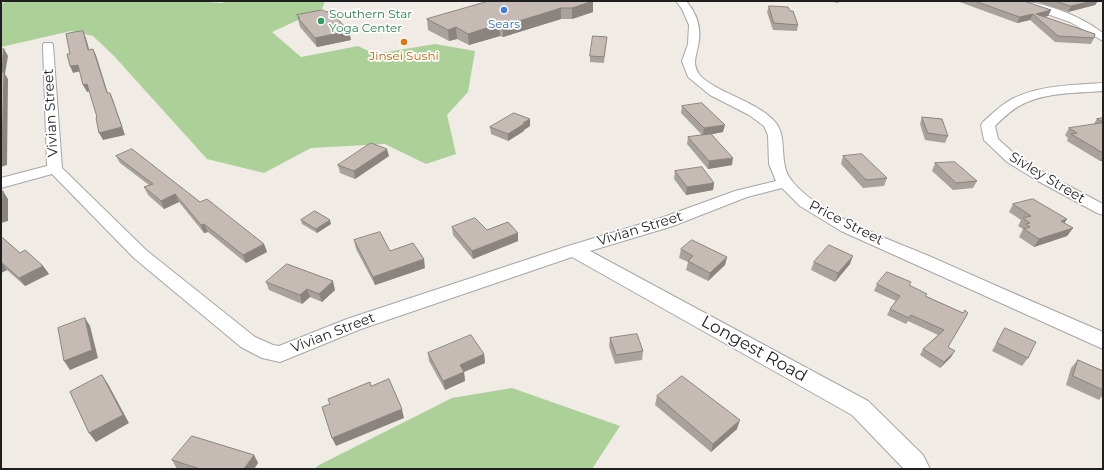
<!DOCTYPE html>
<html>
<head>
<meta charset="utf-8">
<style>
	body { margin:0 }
	#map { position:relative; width:1104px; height:470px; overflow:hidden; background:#f0ece5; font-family:Montserrat,sans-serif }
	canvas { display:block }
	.frame { position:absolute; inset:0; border:2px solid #1f1f1f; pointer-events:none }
</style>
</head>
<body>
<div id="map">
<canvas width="1104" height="470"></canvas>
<div class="frame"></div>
</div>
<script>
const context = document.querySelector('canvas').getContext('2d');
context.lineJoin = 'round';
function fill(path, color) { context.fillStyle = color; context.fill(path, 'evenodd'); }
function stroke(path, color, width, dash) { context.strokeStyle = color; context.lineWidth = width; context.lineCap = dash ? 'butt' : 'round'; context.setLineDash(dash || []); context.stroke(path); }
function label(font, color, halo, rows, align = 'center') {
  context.font = font + ' Montserrat,sans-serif'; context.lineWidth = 3.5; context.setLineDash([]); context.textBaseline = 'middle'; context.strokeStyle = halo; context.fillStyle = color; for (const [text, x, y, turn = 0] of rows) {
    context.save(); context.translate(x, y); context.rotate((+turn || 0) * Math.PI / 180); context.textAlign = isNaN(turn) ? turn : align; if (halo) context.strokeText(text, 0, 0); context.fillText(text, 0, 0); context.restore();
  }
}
fill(new Path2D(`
	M7 1H192L221 3 228 1H325L322 9 272 32 301 57 358 46 375 54 435 44 475 51 468 92 447 115 456 154 426 164 385 144 311 148 264 173 207 159 114 56 93 36 71 31 1 47V4Z
	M512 388 620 426 592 469H314L319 465 452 398Z`), '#abd098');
const minor = new Path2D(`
	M676 1H686C697 13 702 29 698 46 696 57 692 64 699 74 701 77 705 80 708 82 728 96 760 104 775 122 789 138 777 163 792 181 819 215 889 239 929 256 987 282 1045 307 1103 332V349L841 231 800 206 782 188 747 197 673 226 590 251 868 401 923 455 930 469H904L852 415 572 257 361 329 280 362 262 358 241 347 134 258 52 174 1 188V178L47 166 43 45 44 43H52L53 45 62 168 146 250 255 337 273 345 279 346 347 319 568 246 661 218 735 191 776 181 769 164 768 135 764 126 749 115 710 95 688 77 682 61 688 44 689 25 682 9Z
	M1013 1C1043 1 1079 15 1103 33V41L1070 22 1015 3Z
	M1103 83V91C1077 93 1045 92 1021 105 1011 110 1003 118 995 126L998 139 1017 156 1048 175 1103 204V215L1097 213 1038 181 1007 162 984 140 981 125 983 122C992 114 1001 105 1012 99 1039 85 1074 85 1103 83Z`);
stroke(minor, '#a6a6a6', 2);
fill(minor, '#fff');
fill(new Path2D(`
	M593 1V12L572 19H561L503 37 500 36 469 45 457 39 449 41 428 30 427 19Z
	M830 1H842L837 3Z
	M957 1H1024L1051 10 1048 16 1045 17 1094 38 1091 44 1055 42 1030 20 1017 23Z
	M1027 1H1098L1095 5 1068 12 1037 2Z
	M769 6 790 11 798 25 797 31 773 30 767 12Z
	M326 12 351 40 317 47 300 27 297 15Z
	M606 43 604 63 590 62V56Z
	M682 106 723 132 712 134 732 165 708 169 687 144 688 137 702 135 681 113Z
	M922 117 948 136 945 143 925 140 920 124Z
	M1103 118V161H1100L1067 141 1068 138 1065 135 1069 128 1093 125 1097 119Z
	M530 119V126L524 130V131L508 141 491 134 490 127Z
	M116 156 200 202 264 244 267 252 246 263 208 232 204 233 179 202 164 209 148 195 144 187 149 185 120 163Z
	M389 156 355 179 340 173 338 165Z
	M843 156 887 178 884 186 863 188 841 164Z
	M935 163 977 181 973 188 953 190 932 171Z
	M675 171 714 183 713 190 686 195 674 179Z
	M1013 204 1064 223 1073 228 1067 236 1034 247 1019 237 1023 229 1018 226 1021 220 1009 212Z
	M301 220 331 224 317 233 302 224Z
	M452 227 518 233V241L473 259 453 235Z
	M3 238 20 253 43 266 49 274 25 286 7 270 1 273Z
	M354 240 390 251 425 268 375 285 356 249Z
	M681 249 727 257 725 265 708 281 686 270 688 262 679 258Z
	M814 262 850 264 835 282 811 270Z
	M266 282 335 290 322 302 310 297 302 304 269 290Z
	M877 284 909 286 926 296 963 313 948 347 951 357 940 368 920 355 923 349 938 335 908 321 906 324 887 315 890 309 896 301 874 291Z
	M1005 328 1028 358 1022 366 992 351Z
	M610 338 643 351 642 360 615 364 609 346Z
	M428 353 484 354 485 363 464 372 465 381 445 390 429 361Z
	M1078 360 1103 371V395L1099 400 1066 385 1071 368Z
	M657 396 737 429 711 452 655 405Z
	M254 455 258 463 254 469H177L172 460Z`), '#a9a19b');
fill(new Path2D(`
	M593 1V12L572 19V8Z
	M1092 1H1098L1095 5 1068 12 1071 6Z
	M561 8V19L503 37V26Z
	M1051 10 1048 16 1038 18 1036 14Z
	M1033 14 1030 20 1017 23 1020 17Z
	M499 24 500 36 469 45 468 34Z
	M456 27 457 39 449 41 448 30Z
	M83 31 86 38 91 56 88 50Z
	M349 31 351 40 317 47 315 38Z
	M4 49 8 56 5 74 8 79 7 165 1 167V69Z
	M93 49 96 55 110 100 107 93Z
	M78 65 81 71 73 73 70 66Z
	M87 84 90 91 87 92 83 85Z
	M110 93 113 100 125 135 103 140 99 133Z
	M530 119V126L524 130V131L508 141V134Z
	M725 125 723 132 703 136 704 128Z
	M387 149 389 156 355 179 354 171Z
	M1103 157V161H1100Z
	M733 158 732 165 708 169 709 161Z
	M714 183 713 190 686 195 687 187Z
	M3 191 8 199V221L1 223V213Z
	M175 194 179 202 164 209 161 201Z
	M1067 219 1062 227 1061 221Z
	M330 220 331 224 317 233 316 229Z
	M204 224 208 232 204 233 201 225Z
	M1073 228 1067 236 1034 247 1039 239Z
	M518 233V241L473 259 472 251Z
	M264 244 267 252 246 263 243 255Z
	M853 256 850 264 835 282 838 273Z
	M727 257 725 265 708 281 710 273Z
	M424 259 425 268 375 285 373 277Z
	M1 262 7 270 1 273Z
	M43 266 49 274 25 286 19 278Z
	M333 281 335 290 322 302 319 294Z
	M307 289 310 297 302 304 300 295Z
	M85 318 90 326 98 358 70 370 64 361Z
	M955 351 951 357 940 368 944 362Z
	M484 354 485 363 461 373 460 365Z
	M464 372 465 381 445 390 443 381Z
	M102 375 108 384 129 423 96 442 89 433Z
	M402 409 404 418 336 446 332 438Z
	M740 420 737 429 711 452 713 444Z
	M254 455 258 463 254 469H244Z`), '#8a837e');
const building = new Path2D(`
	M489 1H593L572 8H561L503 26 499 24 468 34 456 27 448 30 427 19Z
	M975 1H1024L1051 10 1036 14 1095 34 1094 38 1058 36 1033 14 1020 17Z
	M1055 1H1092L1071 6Z
	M769 6 788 7 790 11H793L798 25 774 23Z
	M323 10 326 12 330 11 349 31 315 38 298 18H300L297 15Z
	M83 31 88 50 93 49 107 93H110L122 127 99 133 96 118 97 117 87 84 83 85 78 65 70 66 67 54H70L66 34Z
	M593 36 607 37 604 57 590 56Z
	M4 49 1 69V50Z
	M4 72 2 158H1V73Z
	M702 103 725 125 704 128 682 106Z
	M514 113 530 119 523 123 524 124 508 134 490 127Z
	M922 117 942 119 948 136 928 133Z
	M1103 118V122L1097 119Z
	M1103 123V153L1071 134 1077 133 1069 128Z
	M711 134 733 158 709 161 688 137Z
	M371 143 387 149 354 171 338 165Z
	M132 149 200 202 207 199 264 244 243 255 204 224 201 225 175 194 161 201 144 187 153 184 116 156Z
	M862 154 887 178 866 180 843 156Z
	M955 162 977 181 956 183 935 163Z
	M702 167 714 183 687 187 675 171Z
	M1 191H3L2 213H1Z
	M1033 199 1067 219 1061 221 1073 228 1039 239 1024 229 1030 227 1026 224 1030 223 1023 218 1031 216 1013 204Z
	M315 211 330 220 316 229 301 220Z
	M475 218 487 230 508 222 518 233 472 251 452 227Z
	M380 232 390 251 413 243 424 259 373 277 354 240Z
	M3 238 20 253 25 250 43 266 19 278 1 262V240Z
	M692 240 727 257 710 273 688 261 693 256 681 249Z
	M829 245 853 256 838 273 814 262Z
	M287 264 333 281 319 294 307 289 300 295 266 282Z
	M887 272 911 282 909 285 927 294 925 296 963 313 965 310 968 313 948 347 955 351 944 362 923 349 944 330 911 315 909 318 890 309 900 296 877 284Z
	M85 318 92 350 64 361 58 328Z
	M1005 328 1036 342 1028 358 997 343Z
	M637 334 643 351 616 355 610 338Z
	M471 335 484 354 460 365 464 372 443 381 428 353Z
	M1078 360 1103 371V390L1073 376Z
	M102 375 123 415 89 433 70 392Z
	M682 376 740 420 713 444 657 396Z
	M389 379 402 409 332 438 322 407 330 404 328 399 370 382 371 386Z
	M192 436 254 455 244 469H200L172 460Z`);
fill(building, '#c5bbb4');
stroke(building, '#8a837e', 1);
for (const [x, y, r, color] of [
	[504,10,4,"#3f7fe0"],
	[321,21,4,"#2e9e5b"],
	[404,42,4,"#e8710a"]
]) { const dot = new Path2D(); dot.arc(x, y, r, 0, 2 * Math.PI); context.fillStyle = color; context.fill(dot); stroke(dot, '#fff', 1.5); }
label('12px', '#27864d', '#fff', [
	["Southern Star",329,14],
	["Yoga Center",329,28]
], 'left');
label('12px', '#366cbe', '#fff', [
	["Sears",504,24]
]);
label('12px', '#c56008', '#fff', [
	["Jinsei Sushi",404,56]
]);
label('14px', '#1f1f1f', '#fff', [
	["Vivian Street",51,113,-93],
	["Sivley Street",1047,178,31],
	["Price Street",846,223,27],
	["Vivian Street",640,229,-17],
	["Vivian Street",333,333,-21]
]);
label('17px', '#1f1f1f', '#fff', [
	["Longest Road",754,349,29]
]);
</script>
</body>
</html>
